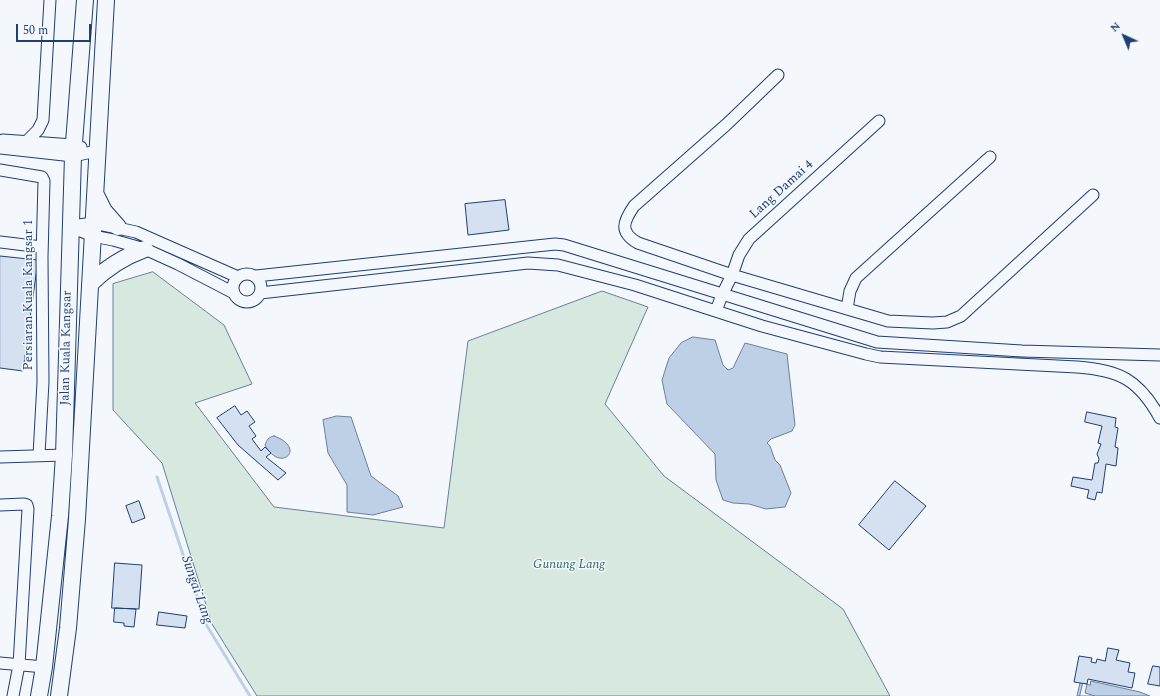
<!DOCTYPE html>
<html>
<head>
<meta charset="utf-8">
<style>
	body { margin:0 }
	#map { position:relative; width:1160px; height:696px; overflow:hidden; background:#f4f7fb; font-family:Spectral,serif }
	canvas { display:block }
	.north { position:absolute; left:1104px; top:16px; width:40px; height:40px; -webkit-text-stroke:3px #f4f7fb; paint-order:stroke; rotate:316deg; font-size:11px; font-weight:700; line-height:16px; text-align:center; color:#1d3f73 }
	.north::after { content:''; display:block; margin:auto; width:14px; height:18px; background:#1d3f73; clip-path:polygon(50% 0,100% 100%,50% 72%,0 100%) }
	.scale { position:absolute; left:16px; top:24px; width:75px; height:18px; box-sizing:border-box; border:2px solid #1d3f73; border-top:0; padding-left:5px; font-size:12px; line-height:14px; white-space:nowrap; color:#1d3f73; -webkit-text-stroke:3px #f4f7fb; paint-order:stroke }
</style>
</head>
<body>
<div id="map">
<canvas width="1160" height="696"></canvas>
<div class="north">N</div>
<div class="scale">50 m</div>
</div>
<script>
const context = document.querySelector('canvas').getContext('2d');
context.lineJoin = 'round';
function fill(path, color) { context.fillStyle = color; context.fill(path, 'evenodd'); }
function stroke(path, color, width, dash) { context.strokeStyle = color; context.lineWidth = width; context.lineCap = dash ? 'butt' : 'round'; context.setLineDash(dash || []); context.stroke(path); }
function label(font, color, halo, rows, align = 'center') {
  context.font = font + ' Spectral,serif'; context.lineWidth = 3; context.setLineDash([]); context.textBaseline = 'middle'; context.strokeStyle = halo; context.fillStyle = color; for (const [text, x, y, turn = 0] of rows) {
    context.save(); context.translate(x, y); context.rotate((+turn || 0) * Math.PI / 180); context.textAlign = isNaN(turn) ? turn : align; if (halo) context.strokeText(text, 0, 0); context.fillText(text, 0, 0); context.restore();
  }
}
const green = new Path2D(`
	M153 272 224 325 252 384 195 403 274 507 444 528 468 341 602 291 648 307 605 404 664 476 843 609 890 696H257L212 624 162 463 113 410V284Z`);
fill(green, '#d7e8df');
stroke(green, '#687fa3', 1);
const water = new Path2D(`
	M693 337 715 340 723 365 728 370 733 368 745 343 787 354 795 425 792 431 771 439 767 443 770 446 775 460 780 465 791 493 785 507 766 509 749 504 733 503 723 500 716 480 715 454 667 404 662 380 669 358 681 343Z
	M337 416 351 417 371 476 398 496 403 507 373 515 347 512V485L328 453 323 420Z
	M274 436C308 448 280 474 265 445 267 440 268 437 274 436Z
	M1091 681 1140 692 1150 696H1077L1080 683 1090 685Z`);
fill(water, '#bed0e5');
stroke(water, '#687fa3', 1);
const pier = new Path2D(`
	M1083 683 1087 684 1085 693 1095 696H1080Z`);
fill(pier, '#f4f7fb');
stroke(pier, '#687fa3', 1);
stroke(new Path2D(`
	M157 477 207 626 250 696`), '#bed0e5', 3);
const building = new Path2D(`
	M505 200 509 230 468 235 465 204Z
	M0 256 38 260 23 371 0 368Z
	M235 406 241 415 247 411 255 422 249 426 256 436 252 439 261 451 265 447 271 453 266 457 286 473 278 480 238 445 217 418Z
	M1087 412 1116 418 1115 427 1118 428 1115 447 1118 448 1116 466 1106 464 1102 493 1097 492 1095 500 1087 498 1089 490 1071 486 1073 477 1092 480 1095 463H1098L1099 459 1097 454 1101 444 1098 443 1102 426 1085 422Z
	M895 481 926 506 889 550 859 525Z
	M139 501 145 518 132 523 126 506Z
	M115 563 142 565 139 609 112 608Z
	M115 608 136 609 134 627 124 626V623L114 622Z
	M159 612 187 616 185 628 157 625Z
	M1108 648 1119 650 1116 660 1130 663 1128 672 1135 673 1132 688 1088 679 1087 684 1074 682 1079 656 1092 658 1091 662 1096 663 1097 659 1105 661Z
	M1153 666 1160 667V686L1148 684Z`);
fill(building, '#d5e0f0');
stroke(building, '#1d3f73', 1);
const minor = new Path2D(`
	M778 75 727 124 634 206C623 222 619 232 638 243L732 275 888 321 933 323 947 322 961 316 1093 195
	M0 141 3 140 73 145 81 147
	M26 142 38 130 43 120 50 0
	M0 148 73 156 97 151
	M0 170 42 177 44 181 42 257 43 382 39 455
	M70 226 94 223 136 232 238 277
	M70 227 93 236 113 240 145 249 178 264 234 293
	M0 242 42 247
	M233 288a14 14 0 1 1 28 0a14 14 0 1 1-28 0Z
	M256 276 555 244 564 245 877 342 1022 351 1160 355
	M260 293 528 263 558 265 635 285 762 326 866 354 880 357 1077 367C1120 370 1139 380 1160 418
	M847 309 850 291 856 278 990 157
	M716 311 722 295 732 275 739 255 749 239 879 121
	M0 457 64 455
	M0 505 24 504 27 505 28 509 19 665 13 696
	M0 663 44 667`);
const highway = new Path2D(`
	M96 195 104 211 118 227
	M90 284C106 268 123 257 145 249
	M39 696 44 667 60 516 64 455 73 156 85 0
	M59 696 68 628 77 519 106 0`);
stroke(minor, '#1d3f73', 13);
stroke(highway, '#1d3f73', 18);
stroke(minor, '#f4f7fb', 11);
stroke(highway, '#f4f7fb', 16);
label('13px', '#1d3f73', '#f4f7fb', [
	["Lang Damai 4",782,190,-42],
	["Persiaran Kuala Kangsar 1",29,295,-90],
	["Jalan Kuala Kangsar",67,348,-89]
]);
label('italic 13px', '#2c6c60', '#f4f7fb', [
	["Gunung Lang",569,565]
]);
label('italic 14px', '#1d3f73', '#f4f7fb', [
	["Sungai Lang",196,590,71]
]);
</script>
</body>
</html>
